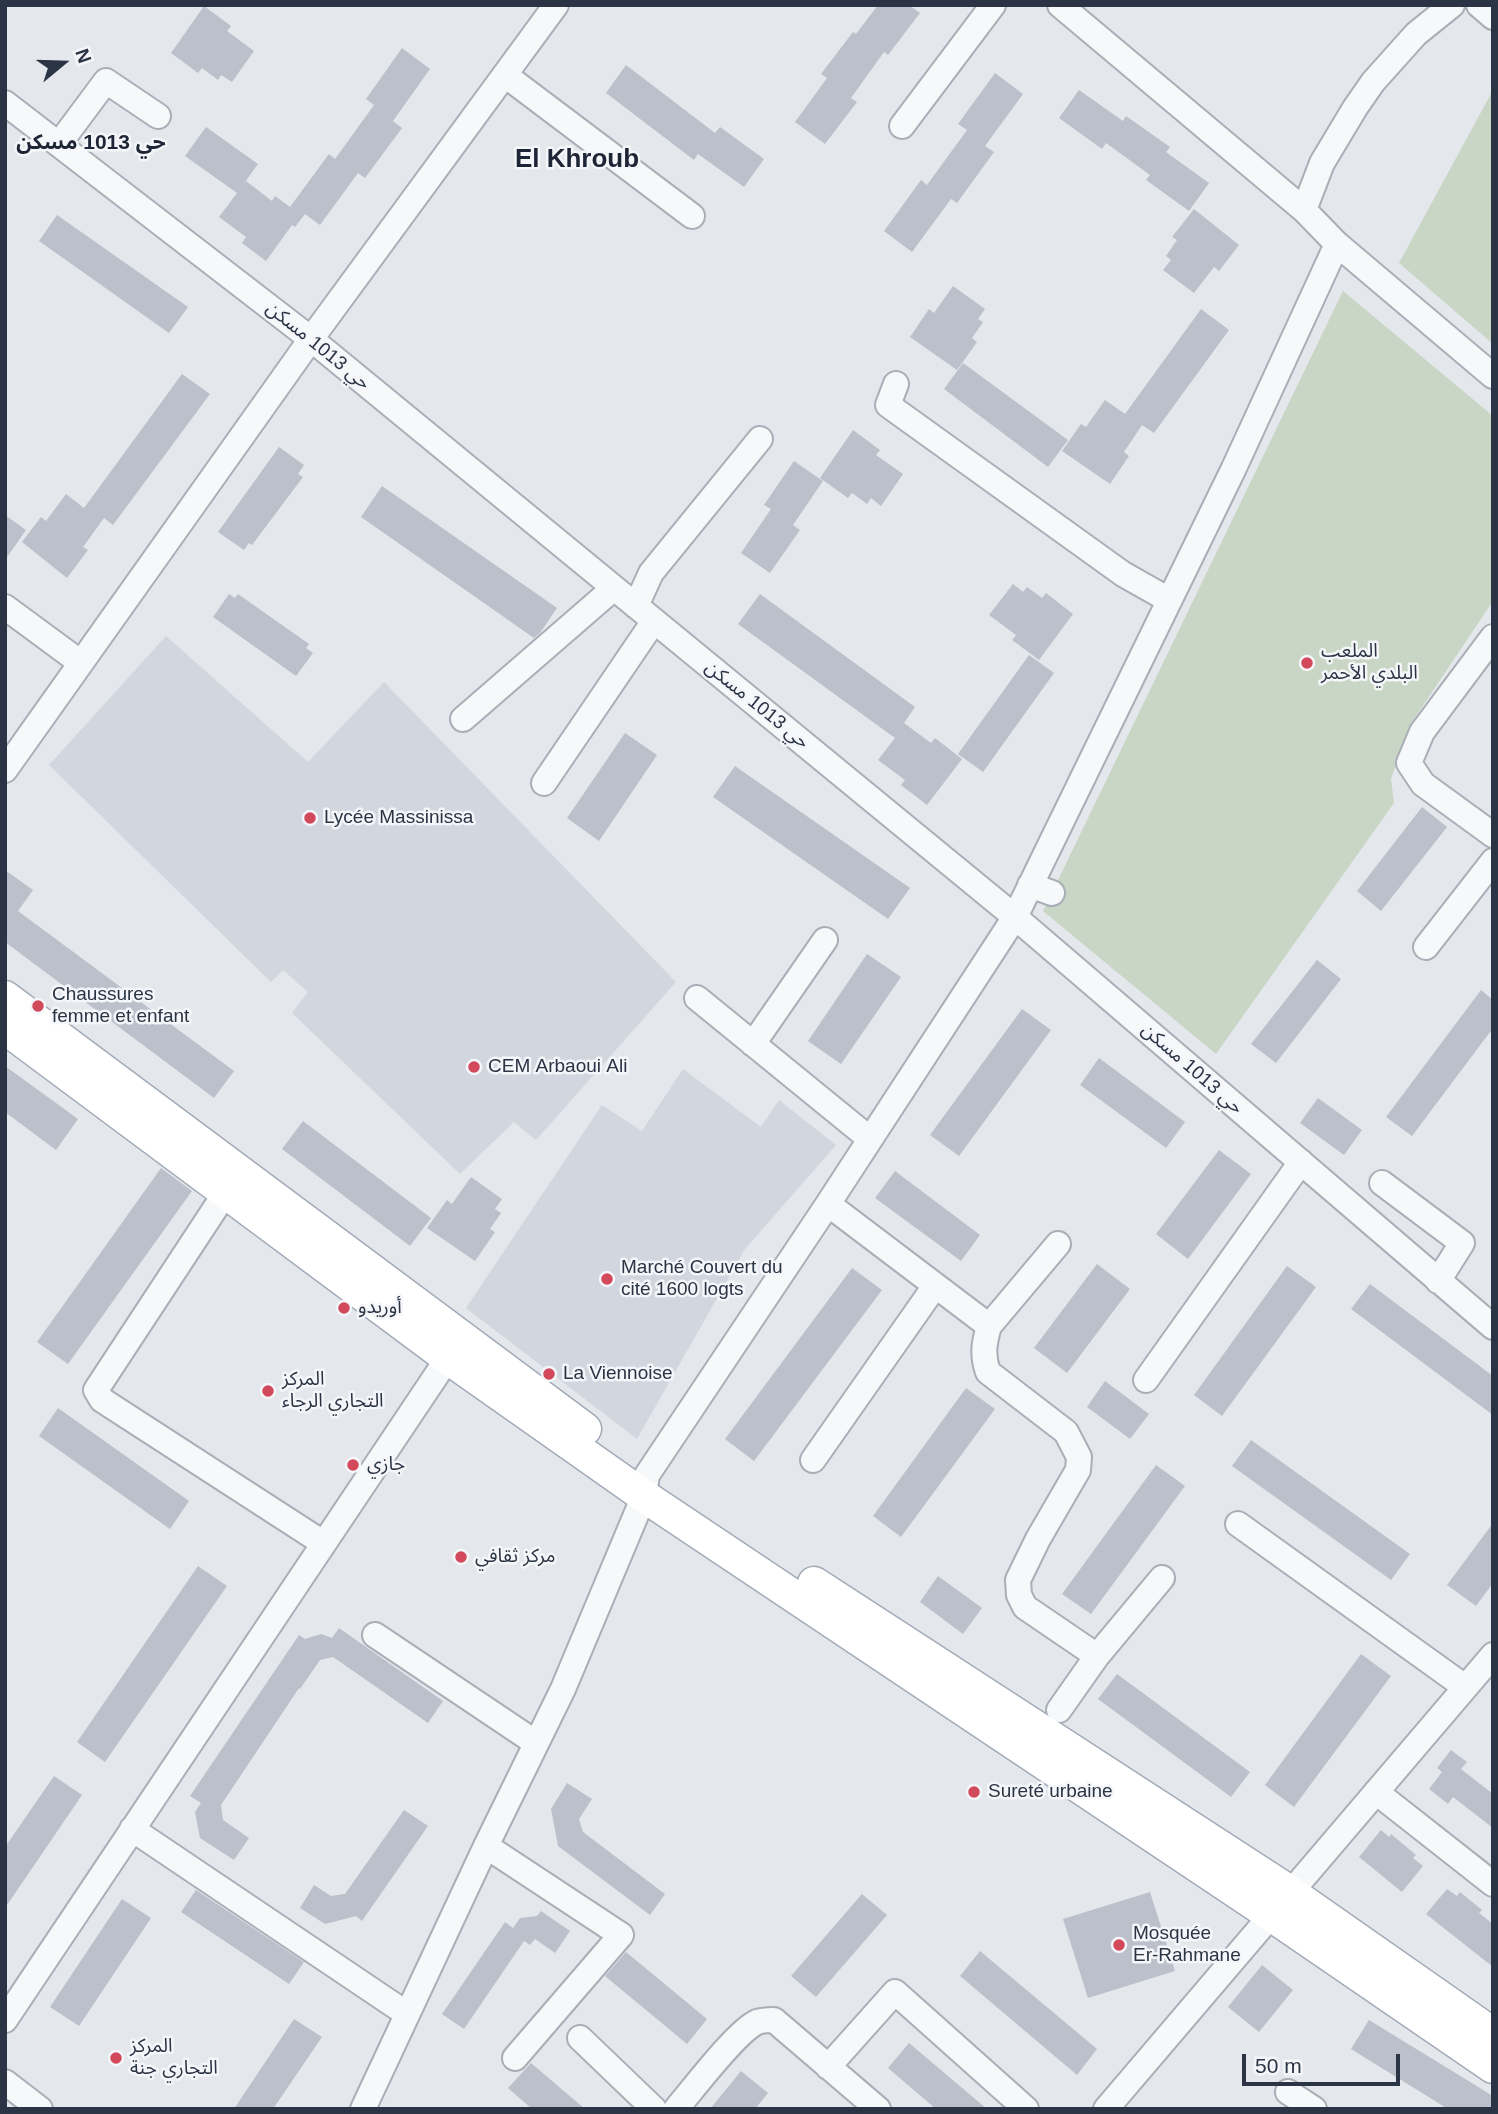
<!DOCTYPE html>
<html>
<head>
<meta charset="utf-8">
<style>
	body { margin:0 }
	#map { position:relative; width:1498px; height:2114px; overflow:hidden; background:#e4e7ec; font-family:Arial,sans-serif }
	canvas { display:block }
	.frame { position:absolute; inset:0; border:7px solid #2b3445; pointer-events:none }
	.north { position:absolute; left:28px; top:28px; width:70px; height:70px; -webkit-text-stroke:5px #f4f6f9; paint-order:stroke; rotate:71deg; font-size:19px; font-weight:700; line-height:28px; text-align:center; color:#2b3445 }
	.north::after { content:''; display:block; margin:auto; width:24px; height:32px; background:#2b3445; clip-path:polygon(50% 0,100% 100%,50% 72%,0 100%) }
	.scale { position:absolute; left:1242px; top:2054px; width:158px; height:32px; box-sizing:border-box; border:4px solid #2b3445; border-top:0; padding-left:9px; font-size:21px; line-height:24px; white-space:nowrap; color:#2b3445; -webkit-text-stroke:5px #f4f6f9; paint-order:stroke }
</style>
</head>
<body>
<div id="map">
<canvas width="1498" height="2114"></canvas>
<div class="frame"></div>
<div class="north">N</div>
<div class="scale">50 m</div>
</div>
<script>
const context = document.querySelector('canvas').getContext('2d');
context.lineJoin = 'round';
function fill(path, color) { context.fillStyle = color; context.fill(path, 'evenodd'); }
function stroke(path, color, width, dash) { context.strokeStyle = color; context.lineWidth = width; context.lineCap = dash ? 'butt' : 'round'; context.setLineDash(dash || []); context.stroke(path); }
function label(font, color, halo, rows, align = 'center') {
  context.font = font + ' Arial,"Noto Sans Arabic",sans-serif'; context.lineWidth = 5; context.setLineDash([]); context.textBaseline = 'middle'; context.strokeStyle = halo; context.fillStyle = color; for (const [text, x, y, turn = 0] of rows) {
    context.save(); context.translate(x, y); context.rotate((+turn || 0) * Math.PI / 180); context.textAlign = isNaN(turn) ? turn : align; if (halo) context.strokeText(text, 0, 0); context.fillText(text, 0, 0); context.restore();
  }
}
fill(new Path2D(`
	M166 636 308 762 384 682 676 982 536 1140 514 1122 460 1174 292 1013 308 992 283 970 271 982 49 765Z
	M683 1069 761 1127 779 1100 836 1145 745 1249 637 1439 466 1308 602 1105 642 1131Z`), '#d2d6de');
fill(new Path2D(`
	M1493 90V344L1399 263Z
	M1343 291 1493 416V601L1410 725 1391 779 1394 803 1216 1054 1043 911Z`), '#c9d6c5');
fill(new Path2D(`
	M878 5H909L920 13 888 55 884 52 851 98 857 102 825 144 795 122 827 78 821 74 853 32 856 34Z
	M204 6 231 26 227 31 254 51 232 82 221 75 218 80 202 68 198 73 171 53Z
	M402 48 430 69 393 121 402 128 365 178 358 173 320 225 305 214 295 227 292 225 266 261 242 243 246 237 219 217 246 181 272 201 275 196 290 207 329 154 335 159 374 105 366 99Z
	M626 65 715 133 720 127 764 159 744 187 698 154 694 160 606 93Z
	M995 73 1023 94 985 146 994 152 957 203 951 199 912 252 884 231 921 180 927 185 967 130 958 124Z
	M1079 90 1123 121 1126 116 1170 147 1166 152 1209 183 1189 211 1146 180 1150 175 1106 143 1102 149 1059 118Z
	M206 127 258 164 237 193 185 156Z
	M1194 209 1239 245 1219 271 1214 267 1194 293 1163 270 1171 260 1166 256 1177 240 1172 237Z
	M57 215 188 307 169 333 39 241Z
	M953 286 985 309 978 319 983 322 972 338 977 342 957 370 910 337 929 309 934 313Z
	M1201 309 1229 330 1154 433 1142 425 1124 452 1129 456 1110 484 1062 451 1081 424 1086 427 1105 400 1125 414Z
	M963 363 1068 440 1048 467 944 389Z
	M182 374 210 394 113 525 104 518 83 547 88 550 67 578 22 542 41 517 46 521 66 494 84 508Z
	M853 430 880 450 876 455 903 474 881 506 871 498 867 504 852 493 848 498 820 478Z
	M279 447 304 465 298 474 303 477 252 545 249 543 244 550 218 532Z
	M794 461 823 481 793 525 800 530 770 573 741 553 771 509 764 505Z
	M382 486 557 608 540 633 534 638 361 517Z
	M5 515 26 530 5 560Z
	M1013 584 1023 592 1027 587 1042 598 1046 593 1073 614 1039 660 1012 640 1016 635 989 615Z
	M229 594 235 598 238 594 309 644 306 648 313 653 296 676 213 617Z
	M760 594 915 707 904 723 931 743 935 738 962 759 927 805 901 785 905 780 878 760 895 738 738 624Z
	M1029 655 1054 673 983 772 958 754Z
	M625 733 657 755 599 841 567 818Z
	M735 766 910 888 888 919 713 797Z
	M1422 807 1447 827 1381 911 1357 891Z
	M5 870 33 890 18 911 234 1071 214 1098 5 942Z
	M867 954 901 977 841 1064 808 1041Z
	M1317 960 1341 979 1276 1063 1251 1044Z
	M1481 990 1493 1000V1028L1412 1136 1386 1117Z
	M1022 1009 1051 1030 959 1156 930 1135Z
	M1099 1058 1185 1122 1166 1148 1080 1085Z
	M5 1066 78 1119 56 1150 5 1112Z
	M1318 1098 1362 1130 1344 1155 1300 1123Z
	M303 1121 431 1218 410 1246 282 1149Z
	M1219 1150 1251 1174 1188 1259 1156 1234Z
	M161 1168 192 1191 68 1364 37 1342Z
	M895 1171 980 1235 961 1261 875 1198Z
	M471 1177 502 1199 495 1209 501 1213 490 1229 495 1232 475 1261 427 1228 447 1200 452 1204Z
	M1097 1264 1130 1289 1067 1373 1034 1348Z
	M1287 1266 1316 1287 1222 1416 1194 1395Z
	M852 1268 882 1290 754 1461 725 1439Z
	M1370 1284 1493 1376V1415L1351 1309Z
	M1105 1381 1149 1414 1130 1439 1087 1407Z
	M966 1388 995 1409 901 1537 873 1516Z
	M58 1408 189 1501 170 1529 39 1436Z
	M1251 1440 1410 1554 1391 1580 1232 1466Z
	M1156 1465 1185 1486 1091 1614 1062 1594Z
	M1493 1523V1583L1476 1606 1447 1585Z
	M198 1566 227 1586 105 1762 77 1742Z
	M938 1576 982 1608 963 1634 920 1602Z
	M339 1628 443 1701 428 1723 333 1657 320 1660 300 1689 299 1688 221 1805 223 1820 249 1838 234 1860 200 1838 195 1812 201 1803 190 1796 299 1635 305 1639 321 1634 332 1638Z
	M1361 1654 1391 1676 1294 1807 1265 1785Z
	M1117 1674 1250 1772 1231 1797 1098 1699Z
	M1451 1750 1467 1762 1461 1769 1493 1794V1828L1453 1797 1448 1804 1429 1789 1442 1772 1437 1768Z
	M54 1776 82 1795 5 1908V1847Z
	M567 1783 592 1799 579 1819 583 1832 665 1894 650 1915 558 1846 551 1809Z
	M404 1810 428 1826 362 1921 356 1916 325 1924 300 1908 314 1885 331 1896 345 1894Z
	M1381 1830 1389 1837 1391 1834 1416 1855 1413 1858 1423 1866 1402 1892 1359 1857Z
	M1447 1889 1457 1896 1460 1892 1482 1910 1479 1913 1493 1924V1967L1426 1914Z
	M196 1890 304 1962 289 1984 181 1912Z
	M1150 1892 1175 1971 1088 1998 1063 1919Z
	M862 1894 887 1915 816 1997 791 1976Z
	M122 1899 151 1918 79 2026 50 2007Z
	M541 1911 570 1931 555 1953 535 1939 530 1945 524 1941 464 2029 442 2014 505 1922 513 1928 520 1918 537 1916Z
	M980 1951 1097 2049 1077 2075 960 1976Z
	M626 1952 707 2019 687 2044 605 1976Z
	M1262 1965 1293 1990 1259 2032 1228 2007Z
	M294 2019 322 2037 273 2109H234Z
	M1369 2020 1493 2096V2109H1448L1351 2049Z
	M909 2043 987 2109H936L888 2068Z
	M531 2063 585 2109H532L508 2088Z
	M741 2071 768 2093 755 2109H710Z`), '#bbc0ca');
const minor = new Path2D(`
	M1060 5 1304 210 1337 244 1493 376
	M1479 5 1493 17
	M505 75 692 216
	M5 103 311 339 1015 917 1493 1327
	M902 126 993 5
	M59 144 106 81 158 116
	M1304 210 1322 163 1355 108 1373 82 1416 34 1452 5
	M896 384 888 405 1123 574 1169 600
	M636 606 651 573 760 439
	M5 607 81 663
	M1493 637 1422 732 1409 763 1423 784 1493 835
	M463 719 614 588
	M5 770 311 339 556 5
	M544 783 654 621
	M1030 885 1052 893
	M1426 947 1493 861
	M697 998 870 1139
	M753 1044 825 940
	M1382 1183 1462 1243 1438 1281
	M226 1192 96 1390 102 1400 323 1543
	M828 1204 989 1326C984 1343 982 1355 988 1372L1066 1432 1079 1457 1078 1470 1038 1539 1018 1580 1019 1595 1025 1607 1097 1656 1059 1710
	M989 1326 1058 1244
	M1146 1380 1301 1162
	M813 1460 935 1286
	M1238 1524 1465 1687
	M375 1635 536 1743
	M1097 1656 1162 1578
	M1376 1792 1493 1884
	M132 1829 407 2014
	M486 1846 621 1935 515 2058
	M5 2020 458 1343
	M580 2038 654 2109
	M828 2067 895 1992 1026 2109
	M5 2082 40 2109
	M1288 2092 1314 2109
	M363 2109 486 1846 563 1689 644 1496 647 1475 828 1204 1015 917 1234 468 1337 244
	M676 2109C694 2088 736 2032 757 2022 763 2020 768 2020 774 2020L878 2109
	M1106 2109 1493 1655`);
const major = new Path2D(`
	M5 997 585 1429
	M5 1028 448 1358 644 1496 1271 1915 1493 2067
	M814 1583 1290 1892 1493 2034`);
stroke(minor, '#a9aeb7', 28);
stroke(major, '#a3abb8', 35);
stroke(minor, '#f7f8fa', 24);
stroke(major, '#fff', 32);
for (const [x, y, r, color] of [
	[1307,663,7,"#d1495b"],
	[310,818,7,"#d1495b"],
	[38,1006,7,"#d1495b"],
	[474,1067,7,"#d1495b"],
	[607,1279,7,"#d1495b"],
	[344,1308,7,"#d1495b"],
	[549,1374,7,"#d1495b"],
	[268,1391,7,"#d1495b"],
	[353,1465,7,"#d1495b"],
	[461,1557,7,"#d1495b"],
	[974,1792,7,"#d1495b"],
	[1119,1945,7,"#d1495b"],
	[116,2058,7,"#d1495b"]
]) { const dot = new Path2D(); dot.arc(x, y, r, 0, 2 * Math.PI); context.fillStyle = color; context.fill(dot); stroke(dot, '#f4f6f9', 2.5); }
label('19px', '#2b3445', '#f4f6f9', [
	["حي 1013 مسكن",318,346,39],
	["حي 1013 مسكن",757,705,39],
	["حي 1013 مسكن",1192,1069,41]
]);
label('19px', '#2b3445', '#f4f6f9', [
	["الملعب",1321,652],
	["البلدي الأحمر",1321,674],
	["Lycée Massinissa",324,818],
	["Chaussures",52,995],
	["femme et enfant",52,1017],
	["CEM Arbaoui Ali",488,1067],
	["Marché Couvert du",621,1268],
	["cité 1600 logts",621,1290],
	["أوريدو",358,1308],
	["La Viennoise",563,1374],
	["المركز",282,1380],
	["التجاري الرجاء",282,1402],
	["جازي",367,1465],
	["مركز ثقافي",475,1557],
	["Sureté urbaine",988,1792],
	["Mosquée",1133,1934],
	["Er-Rahmane",1133,1956],
	["المركز",130,2047],
	["التجاري جنة",130,2069]
], 'left');
label('bold 21px', '#1d2536', '#f4f6f9', [
	["حي 1013 مسكن",91,143]
]);
label('bold 26px', '#1d2536', '#f4f6f9', [
	["El Khroub",577,160]
]);
</script>
</body>
</html>
